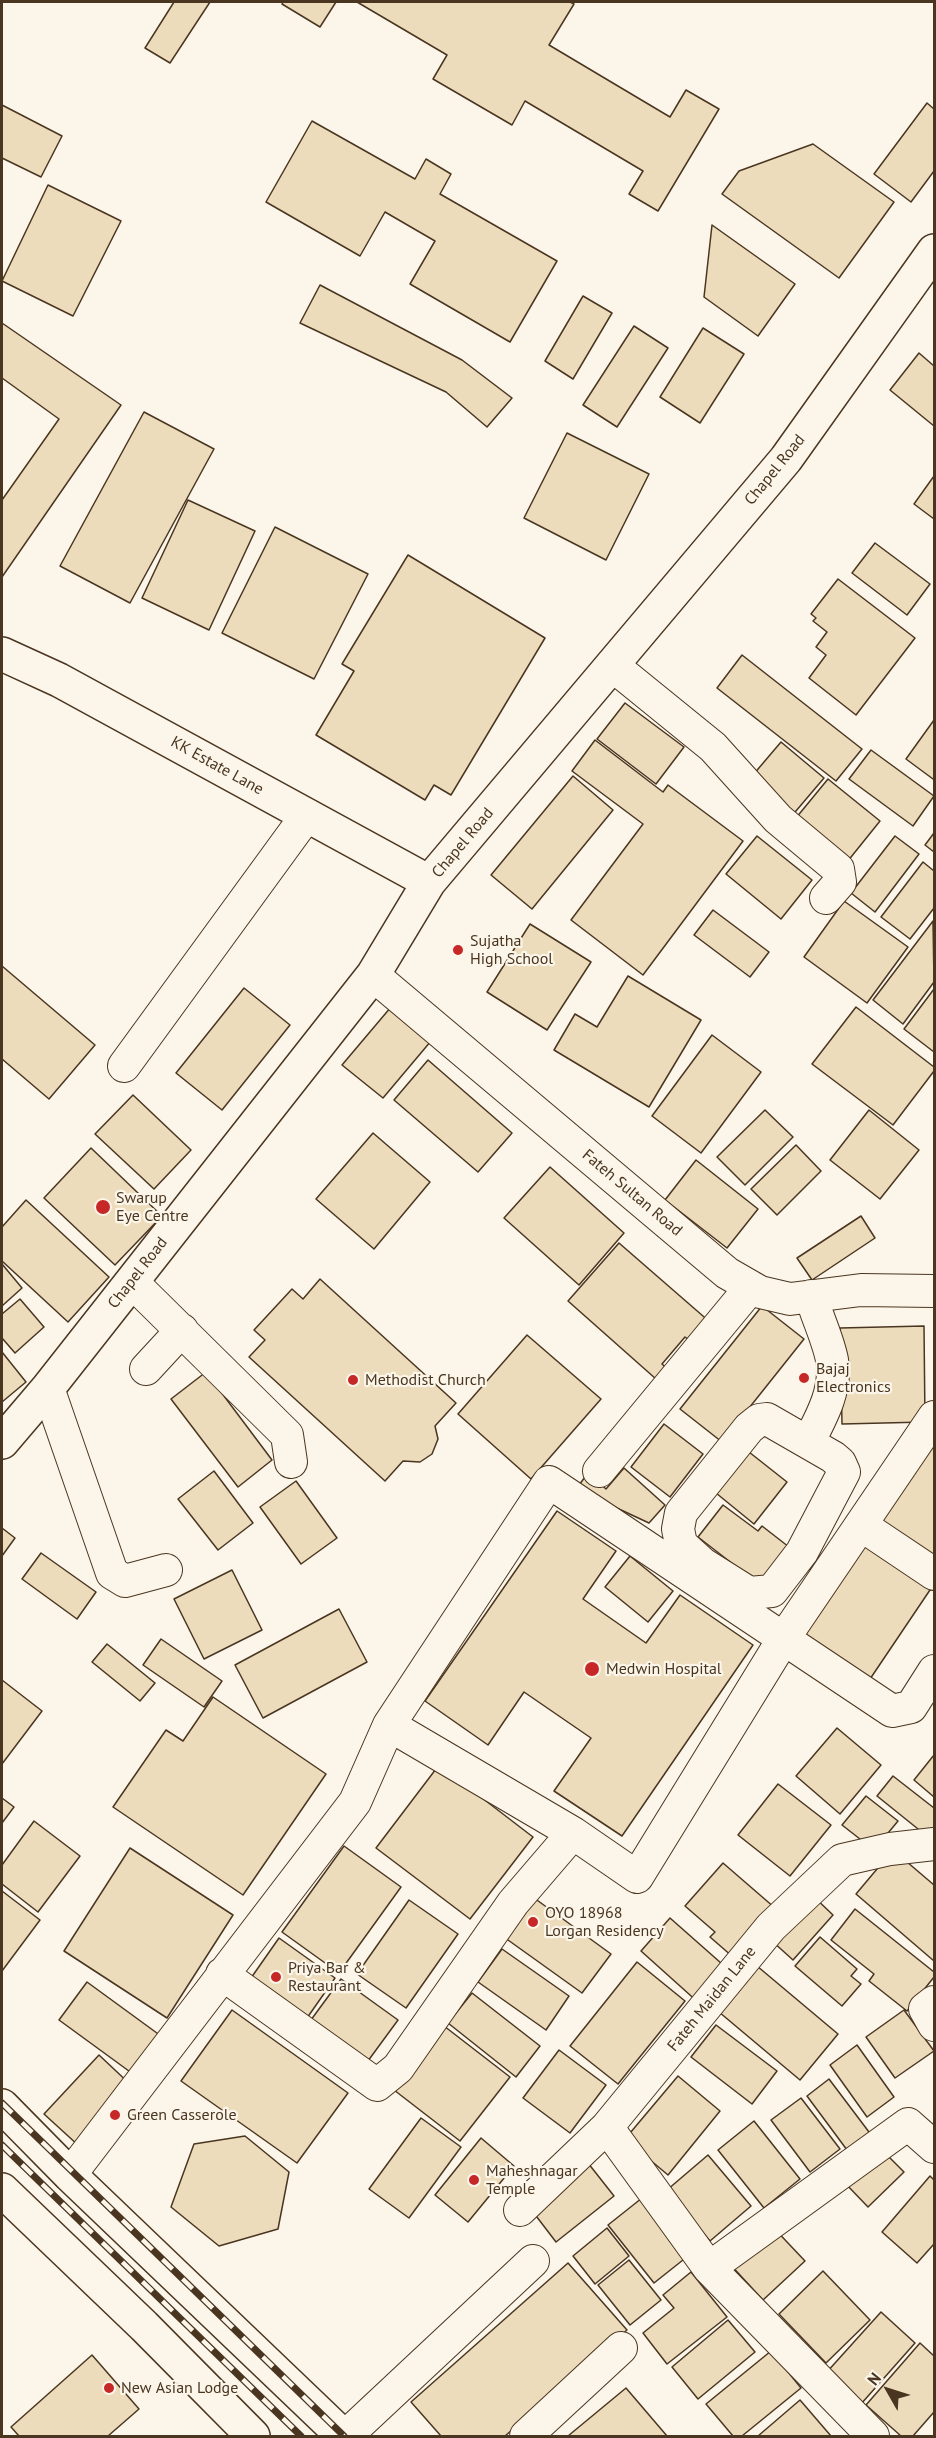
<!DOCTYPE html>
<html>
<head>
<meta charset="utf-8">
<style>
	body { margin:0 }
	#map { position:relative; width:936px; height:2438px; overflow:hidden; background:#fbf6e9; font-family:"PT Sans",sans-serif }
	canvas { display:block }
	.frame { position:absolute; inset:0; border:3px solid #4a3520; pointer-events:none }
	.north { position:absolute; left:858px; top:2360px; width:60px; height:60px; -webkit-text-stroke:4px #fbf6e9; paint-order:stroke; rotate:309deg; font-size:16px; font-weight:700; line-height:24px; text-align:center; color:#4a3520 }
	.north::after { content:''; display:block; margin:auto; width:21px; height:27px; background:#4a3520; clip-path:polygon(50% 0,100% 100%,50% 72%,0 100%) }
</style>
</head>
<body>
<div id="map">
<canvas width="936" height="2438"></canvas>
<div class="frame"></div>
<div class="north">N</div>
</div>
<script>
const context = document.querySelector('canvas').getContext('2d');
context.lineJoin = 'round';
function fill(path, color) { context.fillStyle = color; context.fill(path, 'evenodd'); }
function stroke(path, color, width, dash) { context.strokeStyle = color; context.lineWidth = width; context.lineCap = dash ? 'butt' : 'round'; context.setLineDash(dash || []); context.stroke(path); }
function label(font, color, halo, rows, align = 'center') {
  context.font = font + ' "PT Sans",sans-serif'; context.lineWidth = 4.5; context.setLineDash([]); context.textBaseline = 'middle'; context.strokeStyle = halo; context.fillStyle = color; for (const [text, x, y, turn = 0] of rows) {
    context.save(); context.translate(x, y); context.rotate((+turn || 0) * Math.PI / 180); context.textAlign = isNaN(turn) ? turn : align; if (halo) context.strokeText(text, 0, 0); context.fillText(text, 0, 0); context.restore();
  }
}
const building = new Path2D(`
	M174 2H210L170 63 145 48Z
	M283 2H336L320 27 282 4Z
	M357 2H570L574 4 549 45 670 117 686 90 719 109 658 211 629 194 643 171 525 101 512 125 433 79 447 55Z
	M927 103 934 109V171L911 202 874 174Z
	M2 105 62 136 41 177 2 158Z
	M312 121 415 179 426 159 451 174 440 194 557 261 510 342 410 284 435 241 385 212 360 256 266 202Z
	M813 144 894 202 839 278 722 194 739 171Z
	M48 185 121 221 73 316 2 281Z
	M712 225 795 284 758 336 704 297Z
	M320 285 462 360 512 398 487 427 446 392 300 323Z
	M583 296 612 313 573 379 545 361Z
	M2 323 121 405 2 577V500L59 419 2 378Z
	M634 326 668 348 617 427 583 405Z
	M703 328 744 354 700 423 660 397Z
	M919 353 934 366V426L890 390Z
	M144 412 214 449 130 603 60 566Z
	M567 433 649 474 606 560 524 518Z
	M934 476V519L914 504Z
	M188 500 255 531 209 630 142 598Z
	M275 527 368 574 314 679 222 633Z
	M875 543 930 584 907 615 852 573Z
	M408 555 545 638 451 795 434 785 425 800 316 735 354 671 342 664Z
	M838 579 915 638 856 715 809 678 826 655 816 647 827 632 813 621 816 618 811 614Z
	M742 655 862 749 836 781 717 688Z
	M625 703 684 747 656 784 597 739Z
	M934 720V778L933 779 906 759Z
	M595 740 663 792 668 785 743 841 643 975 571 920 643 824 572 771Z
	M781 742 824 778 790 818 747 782Z
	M871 750 934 796 913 826 849 779Z
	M573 776 613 810 532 909 491 875Z
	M828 779 880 821 843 867 791 824Z
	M934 833V852L925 845Z
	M757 836 812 880 781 919 726 874Z
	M895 836 919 854 875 912 851 893Z
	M923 862 934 871V908L910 939 881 917Z
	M844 901 908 947 867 1003 804 957Z
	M713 910 769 952 750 977 694 935Z
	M933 921 934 982 903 1024 873 1000Z
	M530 924 591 962 547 1030 487 992Z
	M2 966 95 1045 49 1099 2 1059Z
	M628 976 701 1020 649 1107 554 1050 575 1014 597 1027Z
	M244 988 290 1025 222 1110 176 1073Z
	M934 989V1052L904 1029Z
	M391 1007 431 1041 383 1098 342 1065Z
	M856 1007 934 1067V1071L893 1125 812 1064Z
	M712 1035 761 1072 701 1153 652 1116Z
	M428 1060 512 1133 478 1172 394 1100Z
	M133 1095 191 1150 154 1189 95 1134Z
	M765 1110 793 1137 745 1185 717 1157Z
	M869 1110 919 1150 880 1199 830 1160Z
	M373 1133 430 1182 374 1249 316 1199Z
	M796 1145 821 1171 777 1215 751 1189Z
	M91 1148 162 1216 115 1265 44 1198Z
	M696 1160 758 1209 727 1248 665 1200Z
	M550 1167 624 1233 579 1285 504 1218Z
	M26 1200 109 1277 68 1322 2 1261V1227Z
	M861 1216 875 1238 812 1280 797 1258Z
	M619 1243 711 1323 693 1343 685 1337 662 1364 675 1376 665 1387 568 1301Z
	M2 1264 22 1288 2 1306Z
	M320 1279 456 1403 435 1426 438 1439 432 1454 420 1462 403 1461 385 1481 249 1357 265 1340 254 1330 292 1289 303 1299Z
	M20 1299 44 1327 15 1353 2 1338V1314Z
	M762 1306 804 1339 722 1442 680 1409Z
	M924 1326 925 1422 842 1424 840 1328Z
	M527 1335 601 1399 531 1479 458 1414Z
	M2 1352 26 1382 2 1402Z
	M206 1372 272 1460 238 1487 171 1399Z
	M664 1424 703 1454 670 1497 631 1467Z
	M934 1443V1584L868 1682 802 1637Z
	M749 1452 787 1482 754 1524 716 1493Z
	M624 1468 665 1505 649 1523 576 1489 588 1473 606 1489Z
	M214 1471 253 1523 218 1550 178 1499Z
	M296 1481 337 1538 301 1564 260 1507Z
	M723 1505 758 1531 762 1526 789 1547 760 1585 698 1537Z
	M557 1511 616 1551 583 1599 646 1643 680 1595 753 1645 622 1836 554 1791 591 1738 524 1692 488 1745 425 1701Z
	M2 1528 15 1538 2 1556Z
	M41 1553 96 1592 77 1619 22 1579Z
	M630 1556 673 1591 648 1622 605 1587Z
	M232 1570 262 1630 204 1659 174 1599Z
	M339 1609 367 1662 263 1718 235 1665Z
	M161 1639 222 1681 204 1707 143 1665Z
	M107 1644 155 1683 140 1701 92 1662Z
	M2 1680 42 1711 2 1764Z
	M213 1697 326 1774 243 1895 113 1807 166 1730 183 1741Z
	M837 1728 881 1765 840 1814 796 1776Z
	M934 1755V1797L914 1780Z
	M439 1765 533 1837 470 1919 376 1848Z
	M893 1776 934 1808V1828L928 1837 877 1796Z
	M778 1784 831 1825 790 1876 738 1835Z
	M866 1796 898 1821 874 1850 842 1825Z
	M2 1798 14 1807 2 1823Z
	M34 1821 80 1856 38 1912 2 1884V1865Z
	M344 1846 401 1887 339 1973 282 1932Z
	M130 1848 233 1915 167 2018 64 1951Z
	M893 1850 934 1885V1961L856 1894Z
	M723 1863 775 1908 733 1957 710 1937 715 1932 685 1906Z
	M2 1891 40 1920 2 1971Z
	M530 1895 611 1954 582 1993 501 1935Z
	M812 1895 833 1915 793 1960 772 1941Z
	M409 1900 458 1934 406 2008 357 1974Z
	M855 1909 934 1972V1977L907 2011 869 1981 874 1974 831 1940Z
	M670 1918 730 1971 700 2004 641 1951Z
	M820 1937 857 1969 851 1976 861 1984 842 2006 795 1966Z
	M279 1938 335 1978 307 2018 251 1978Z
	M502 1949 569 1996 546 2030 478 1982Z
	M637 1962 685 2001 618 2084 570 2046Z
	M757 1966 838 2034 800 2080 719 2012Z
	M341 1979 398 2020 365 2065 308 2024Z
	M87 1982 161 2036 133 2074 59 2020Z
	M472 1993 540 2046 516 2077 448 2023Z
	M232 2010 348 2093 297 2163 181 2081Z
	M904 2010 934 2051 895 2078 866 2037Z
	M716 2025 777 2071 752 2104 691 2057Z
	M444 2026 510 2077 460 2141 394 2090Z
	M857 2045 894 2097 867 2117 830 2065Z
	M559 2050 606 2085 570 2133 523 2098Z
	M99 2055 133 2087 79 2146 44 2114Z
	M678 2076 720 2111 668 2175 625 2139Z
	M829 2079 872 2136 850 2154 807 2096Z
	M801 2098 840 2149 810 2172 771 2120Z
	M421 2118 461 2147 409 2218 369 2189Z
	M754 2121 800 2179 764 2208 718 2150Z
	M245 2136 289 2172 278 2229 219 2246 171 2207 194 2144Z
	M481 2138 514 2166 468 2222 435 2195Z
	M879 2147 904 2172 868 2207 844 2182Z
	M708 2155 751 2206 710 2241 667 2190Z
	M588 2163 614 2196 556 2242 530 2208Z
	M930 2176 934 2180V2244L917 2263 882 2232Z
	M642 2198 688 2256 654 2283 608 2225Z
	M770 2224 805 2261 763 2300 728 2262Z
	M607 2228 629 2256 595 2284 573 2256Z
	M629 2260 661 2300 630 2325 598 2285Z
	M568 2263 627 2330 505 2436H441L411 2402Z
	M823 2271 870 2320 826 2363 779 2314Z
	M691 2272 727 2317 667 2364 643 2333 674 2308 663 2295Z
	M881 2312 915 2343 861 2404 826 2373Z
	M728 2320 755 2352 698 2399 672 2367Z
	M920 2343 934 2356V2412L913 2436H901L866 2405Z
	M771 2351 801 2388 742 2436H733L706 2404Z
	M92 2355 139 2409 108 2436H19L11 2427Z
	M626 2388 667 2436H568Z
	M800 2400 831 2436H758Z`);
fill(building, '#ecdcbc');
stroke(building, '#4a3520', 1.5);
const minor = new Path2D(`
	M612 665 713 747 778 819 838 869 840 882 826 898
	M373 975 727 1273 760 1292 790 1299 861 1290 934 1291
	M124 1066 307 815
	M132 1282 287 1435 291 1462
	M146 1369 182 1330
	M48 1388 112 1573 125 1581 166 1570
	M767 1419 833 1457 840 1463 844 1472 802 1552 772 1591 749 1593 703 1564 681 1544 678 1529 681 1513 749 1428 759 1420Z
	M809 1441C822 1416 837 1389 832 1360 828 1339 817 1317 811 1296
	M599 1471 751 1287
	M861 1525 934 1574
	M389 1725 573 1833 637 1877 784 1638 934 1417
	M222 1974 377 2085 398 2068 513 1903 573 1833
	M934 2002 925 2009 934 2025
	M607 2127 709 2268 873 2436
	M70 2175 355 1802 389 1725 549 1482 892 1711 911 1707 934 1671
	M520 2210 607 2127 771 1927 842 1860 890 1849 934 1844
	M709 2268 908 2124 934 2147
	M346 2436 533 2261
	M526 2436 621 2348`);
const major = new Path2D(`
	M2 654 59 680 429 882
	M2 1442 48 1388 373 975 429 882 786 459 934 251`);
const highway = new Path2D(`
	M2 2106 70 2175 343 2436
	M2 2190 144 2326 253 2436`);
stroke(minor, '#4a3520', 34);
stroke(major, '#4a3520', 36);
stroke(highway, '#4a3520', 36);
stroke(minor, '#fbf6e9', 32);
stroke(major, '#fbf6e9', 33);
stroke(highway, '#fbf6e9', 33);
const rail = new Path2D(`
	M2 2103 344 2436
	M2 2145 301 2436`);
stroke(rail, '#4a3520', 7);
stroke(rail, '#fbf6e9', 4.5, [14]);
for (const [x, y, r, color] of [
	[458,950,6,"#c62828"],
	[103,1207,8,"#c62828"],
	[804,1378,6,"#c62828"],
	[353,1380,6,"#c62828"],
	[592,1669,8,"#c62828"],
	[533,1922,6,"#c62828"],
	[276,1977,6,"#c62828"],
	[115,2115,6,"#c62828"],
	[474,2180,6,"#c62828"],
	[109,2388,6,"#c62828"]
]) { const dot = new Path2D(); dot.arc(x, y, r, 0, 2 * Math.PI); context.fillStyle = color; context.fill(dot); stroke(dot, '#fbf6e9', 2); }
label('16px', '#4a3520', '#fbf6e9', [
	["Chapel Road",775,470,-51],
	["KK Estate Lane",217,766,29],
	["Chapel Road",463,843,-50],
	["Fateh Sultan Road",632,1193,40],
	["Chapel Road",138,1273,-52],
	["Fateh Maidan Lane",712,1999,-51]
]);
label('16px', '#4a3520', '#fbf6e9', [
	["Sujatha",470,941],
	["High School",470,959],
	["Swarup",116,1198],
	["Eye Centre",116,1216],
	["Bajaj",816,1369],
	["Electronics",816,1387],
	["Methodist Church",365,1380],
	["Medwin Hospital",606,1669],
	["OYO 18968",545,1913],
	["Lorgan Residency",545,1931],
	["Priya Bar &",288,1968],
	["Restaurant",288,1986],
	["Green Casserole",127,2115],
	["Maheshnagar",486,2171],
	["Temple",486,2189],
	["New Asian Lodge",121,2388]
], 'left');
</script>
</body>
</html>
